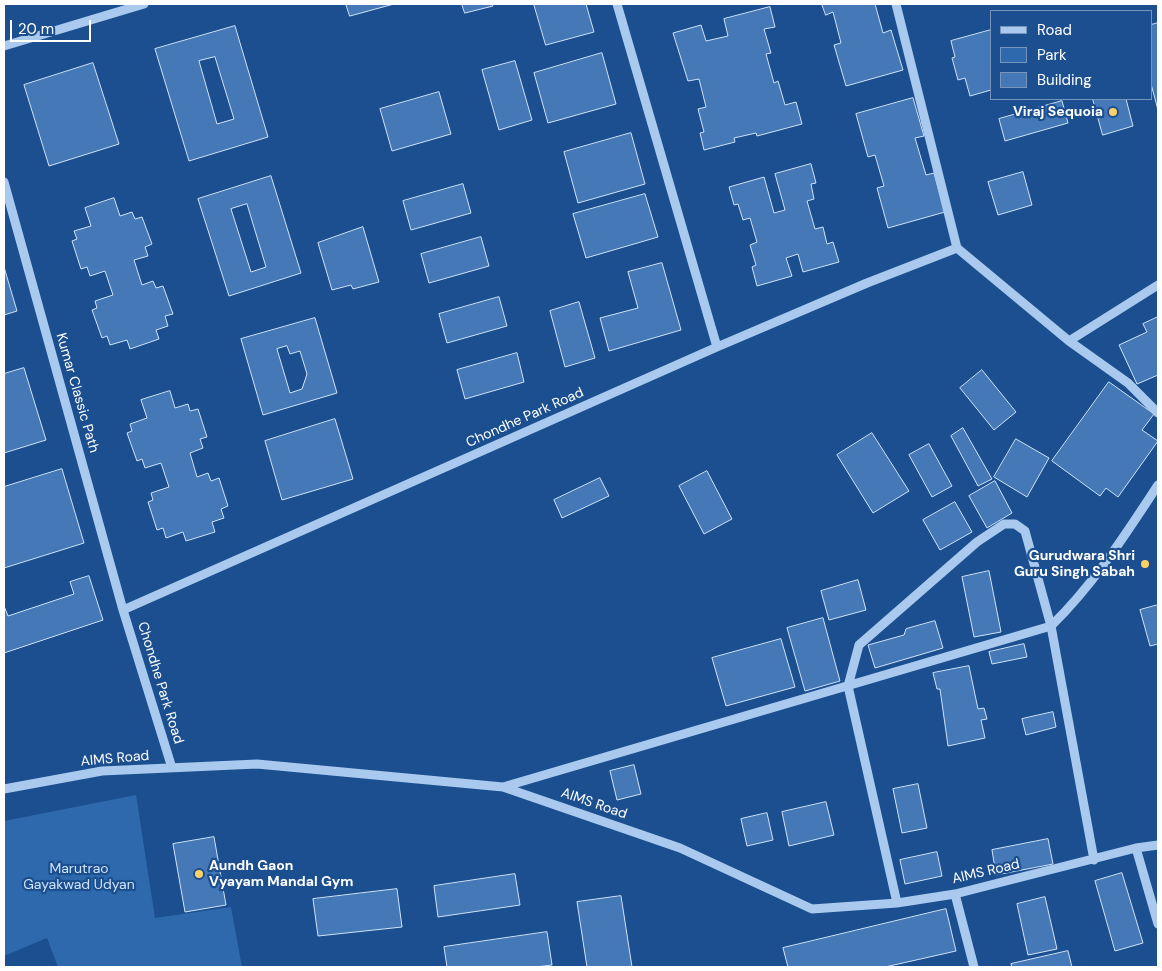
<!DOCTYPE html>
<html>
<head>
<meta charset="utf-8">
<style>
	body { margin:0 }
	#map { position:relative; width:1162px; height:971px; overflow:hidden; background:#1b4f8f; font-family:"DM Sans",sans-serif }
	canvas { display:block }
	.frame { position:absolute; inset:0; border:5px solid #fff; pointer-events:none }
	.legend { position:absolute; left:990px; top:10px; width:162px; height:90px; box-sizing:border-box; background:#1b4f8f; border:1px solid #7695bc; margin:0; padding:6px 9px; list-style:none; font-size:15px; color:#fff }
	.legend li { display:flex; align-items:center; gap:10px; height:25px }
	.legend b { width:25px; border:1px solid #7695bc }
	.scale { position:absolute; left:10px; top:20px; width:81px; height:22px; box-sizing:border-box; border:2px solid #fff; border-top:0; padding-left:6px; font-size:15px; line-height:18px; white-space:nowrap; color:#fff; -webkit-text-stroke:4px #1b4f8f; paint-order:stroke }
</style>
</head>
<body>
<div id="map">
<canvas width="1162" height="971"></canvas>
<div class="frame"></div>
<ul class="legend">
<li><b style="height:6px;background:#a9c9ee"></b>Road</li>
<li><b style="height:14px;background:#2e69ad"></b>Park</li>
<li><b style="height:14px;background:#4478b7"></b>Building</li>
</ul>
<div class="scale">20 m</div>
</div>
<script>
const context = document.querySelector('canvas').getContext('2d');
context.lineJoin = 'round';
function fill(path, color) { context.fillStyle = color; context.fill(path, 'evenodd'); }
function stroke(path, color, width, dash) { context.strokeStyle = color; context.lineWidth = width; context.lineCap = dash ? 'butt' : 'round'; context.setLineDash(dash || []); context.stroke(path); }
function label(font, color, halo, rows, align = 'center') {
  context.font = font + ' "DM Sans",sans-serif'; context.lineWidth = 4.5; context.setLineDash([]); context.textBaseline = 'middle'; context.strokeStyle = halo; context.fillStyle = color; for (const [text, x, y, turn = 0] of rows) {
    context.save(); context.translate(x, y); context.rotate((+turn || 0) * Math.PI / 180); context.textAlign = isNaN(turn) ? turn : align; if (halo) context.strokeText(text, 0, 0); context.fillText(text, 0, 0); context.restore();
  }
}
fill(new Path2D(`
	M136 795 155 918 231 907 242 967H58L47 938 4 956V821Z`), '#2e69ad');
const building = new Path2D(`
	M346 4H394L350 16Z
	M462 4H492L493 6 465 13Z
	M534 4H586L594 32 546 45Z
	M822 4H875L883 33 891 30 903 70 846 86 834 45 841 43 833 12 826 15Z
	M770 7 775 27 764 29 771 53 766 54 774 83 778 81 785 105 796 102 802 124 757 136 756 133 734 138 735 142 704 150 700 133 704 132 698 109 706 107 699 79 688 81 673 33 701 25 706 41 728 36 724 19Z
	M1158 23V110L1151 84V25Z
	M235 26 268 137 189 161 155 49ZM215 57 234 119 217 124 199 61Z
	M991 30V90L970 96 965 78 958 80 952 58 955 57 951 41Z
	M602 53 616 104 548 123 534 73Z
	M515 61 532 120 499 130 482 70Z
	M93 63 119 144 49 166 24 85Z
	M439 92 451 134 392 151 380 109Z
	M913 98 924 136 915 138 926 175 934 173 945 212 888 228 877 188 884 186 875 155 868 157 856 114Z
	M1093 99H1126L1133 126 1103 135Z
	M1062 101 1068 123 1005 141 999 119Z
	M631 133 645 184 578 203 564 152Z
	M811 164 816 183 811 184 814 199 807 201 815 229 823 227 827 244 833 242 839 262 803 272 798 254 786 258 792 276 757 286 752 267 756 265 750 245 757 242 750 218 743 220 738 204 734 205 729 187 764 177 774 213 785 210 775 174Z
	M1023 172 1032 205 998 215 988 182Z
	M271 176 301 273 229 296 198 199ZM247 204 266 267 251 272 231 209Z
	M463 184 471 213 411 230 403 201Z
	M645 194 658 237 586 258 573 214Z
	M114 198 120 216 132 212 135 219 142 217 152 244 145 247 148 256 134 260 142 285 153 281 156 288 163 286 173 314 165 316 168 326 156 330 159 339 130 349 127 340 110 345 107 336 102 338 92 310 97 308 95 301 113 295 105 271 90 276 87 267 81 269 72 241 77 239 74 231 91 226 85 208Z
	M363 227 379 282 353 289 351 285 332 290 318 243Z
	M481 237 489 266 429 283 421 254Z
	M662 263 681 330 609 351 600 318 638 308 628 272Z
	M4 267 17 311 4 315Z
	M499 297 507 326 447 343 439 314Z
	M579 302 595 358 565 367 550 311Z
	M1158 317V375L1137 384 1119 345 1147 332 1143 324Z
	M315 318 337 393 263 415 241 339ZM287 346 290 354 300 351 307 374 302 389 290 393 277 349Z
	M517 353 524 382 465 399 457 370Z
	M24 368 46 440 4 453V374Z
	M982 370 1016 412 994 430 960 388Z
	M1109 382 1154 414 1142 430 1158 441 1118 497 1106 488 1100 496 1052 461Z
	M170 391 175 408 188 404 190 411 198 409 207 437 200 439 203 448 190 453 197 477 208 473 211 481 219 478 228 506 221 509 224 518 212 522 215 532 186 541 183 532 166 538 163 528 157 530 148 502 153 500 151 493 169 487 161 463 145 468 142 459 137 461 127 433 132 431 130 424 147 418 141 400Z
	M335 419 353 479 282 500 265 441Z
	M963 428 992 479 978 486 951 436Z
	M872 433 909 491 873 513 837 455Z
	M1016 439 1049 458 1027 497 994 477Z
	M929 444 952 486 932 497 909 455Z
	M62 469 84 543 4 568V487Z
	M707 471 732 519 704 534 679 486Z
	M600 478 609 496 562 518 554 500Z
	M995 481 1012 513 987 528 969 496Z
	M955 502 972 532 940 550 923 520Z
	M989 571 1001 632 974 637 962 577Z
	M89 576 103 620 4 653V606L8 616 74 594 70 582Z
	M858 580 866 610 829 620 821 591Z
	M1158 605V644L1150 646 1140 610Z
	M823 618 840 681 805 691 787 628Z
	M935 621 943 648 875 668 868 645 904 635 906 629Z
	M781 639 795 687 726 706 712 658Z
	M1024 644 1027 657 992 664 989 652Z
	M969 666 978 709 984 708 987 719 981 720 985 738 948 746 940 689H937L933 673Z
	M1053 712 1056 727 1026 735 1022 719Z
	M634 765 641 794 617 800 610 771Z
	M918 784 927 828 902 833 893 789Z
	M826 802 834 835 789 846 782 812Z
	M767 813 773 840 747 846 741 819Z
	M214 837 226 905 185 912 173 844Z
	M1048 839 1053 864 996 875 992 850Z
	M937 852 942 876 905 884 900 860Z
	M1122 873 1143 943 1115 951 1095 881Z
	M515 874 520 905 438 917 434 886Z
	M397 889 402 927 318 936 313 899Z
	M621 896 632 967H587L577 902Z
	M1045 897 1057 949 1028 955 1017 904Z
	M946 909 956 951 885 967H788L783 948Z
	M547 932 552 965 536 967H447L444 947Z
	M1068 951 1072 967H1012L1011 964Z`);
fill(building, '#4478b7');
stroke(building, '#cfe3fa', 1);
stroke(new Path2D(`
	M617 4 717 347
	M896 4 957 248
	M4 46 144 4
	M4 182 123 610 172 768
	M1069 341 1158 285
	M123 610 717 347 867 283 957 248 1069 341 1128 383 1158 413
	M503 787 1051 626C1094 584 1125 535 1158 485
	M4 789 102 771 257 764 503 787 680 848 812 909 897 903 955 894 1136 848 1158 845
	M1136 848 1158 924
	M955 894 974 967
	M897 903 848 686 859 645 977 542 1004 524H1015L1025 531 1051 626 1094 860`), '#a9c9ee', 9);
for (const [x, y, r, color] of [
	[1113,112,5,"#ffd166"],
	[1145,564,5,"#ffd166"],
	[199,874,5,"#ffd166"]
]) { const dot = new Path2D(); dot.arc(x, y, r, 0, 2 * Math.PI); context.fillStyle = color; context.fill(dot); stroke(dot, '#1b4f8f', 2); }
label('bold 14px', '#fff', '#1b4f8f', [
	["Viraj Sequoia",1103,112],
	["Gurudwara Shri",1135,556],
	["Guru Singh Sabah",1135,572],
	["Aundh Gaon",209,866,"left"],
	["Vyayam Mandal Gym",209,882,"left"]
], 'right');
label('14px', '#fff', '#1b4f8f', [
	["Kumar Classic Path",77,393,74],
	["Chondhe Park Road",525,418,-24],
	["Chondhe Park Road",160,683,73],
	["AIMS Road",115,759,-5],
	["AIMS Road",594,804,19],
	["AIMS Road",986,872,-13]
]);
label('14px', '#cfe3fa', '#1b4f8f', [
	["Marutrao",79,869],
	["Gayakwad Udyan",79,885]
]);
</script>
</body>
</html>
